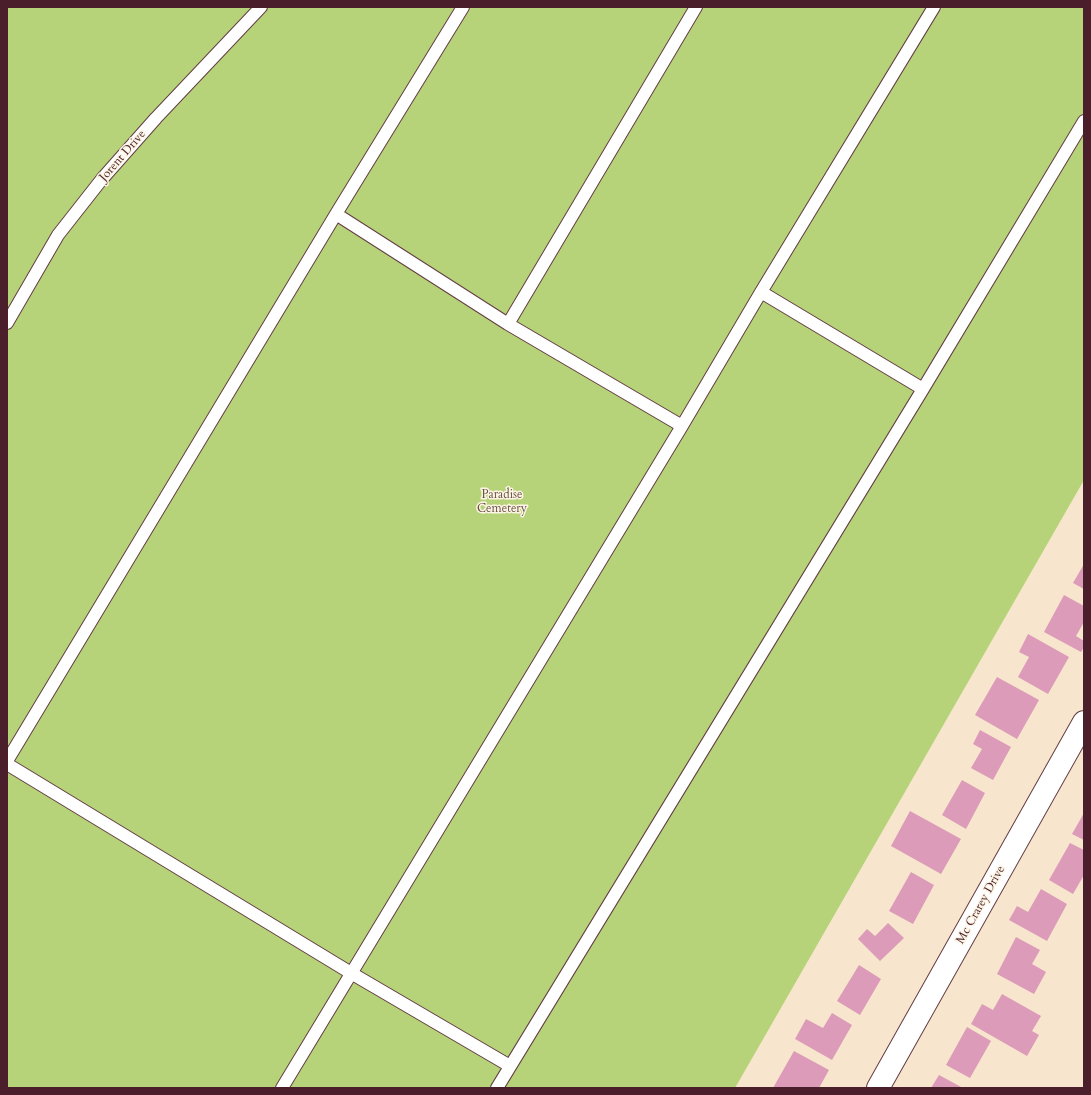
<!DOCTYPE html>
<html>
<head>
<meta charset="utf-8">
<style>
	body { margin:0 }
	#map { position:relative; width:1091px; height:1095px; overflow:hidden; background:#f7e5cd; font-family:Cardo,serif }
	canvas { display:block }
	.frame { position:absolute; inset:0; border:8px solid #4a1f2b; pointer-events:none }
</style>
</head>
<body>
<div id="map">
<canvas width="1091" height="1095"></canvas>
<div class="frame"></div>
</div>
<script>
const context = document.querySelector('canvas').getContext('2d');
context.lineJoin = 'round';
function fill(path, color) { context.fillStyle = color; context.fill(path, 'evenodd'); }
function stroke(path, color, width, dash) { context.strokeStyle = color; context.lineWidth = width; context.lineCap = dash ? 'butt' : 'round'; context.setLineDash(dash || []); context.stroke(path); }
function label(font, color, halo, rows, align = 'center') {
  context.font = font + ' Cardo,serif'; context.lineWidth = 3; context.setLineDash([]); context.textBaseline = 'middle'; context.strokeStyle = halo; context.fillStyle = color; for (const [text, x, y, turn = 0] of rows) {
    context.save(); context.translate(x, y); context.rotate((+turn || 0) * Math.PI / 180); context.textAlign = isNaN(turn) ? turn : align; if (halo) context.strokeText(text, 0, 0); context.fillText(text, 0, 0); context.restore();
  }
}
fill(new Path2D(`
	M7 7H1084V480L735 1088H7Z`), '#b7d379');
fill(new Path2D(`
	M1084 564V589L1073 583Z
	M1064 595 1084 606V622L1076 636 1084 641V647L1081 652 1044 632Z
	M1028 634 1069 657 1048 694 1018 677 1029 657 1019 652Z
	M997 677 1039 700 1017 739 975 715Z
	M980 730 1011 747 993 780 971 768 982 749 973 744Z
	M962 780 985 793 966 829 942 815Z
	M910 811 961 839 941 874 891 846Z
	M1084 813V840L1072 834Z
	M1070 843 1084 850V875L1073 894 1049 880Z
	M911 872 934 885 913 924 889 911Z
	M1041 889 1067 904 1047 941 1009 920 1017 906 1028 912Z
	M888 923 904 938 880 961 858 939 867 929 875 936Z
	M1016 937 1040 950 1032 964 1046 972 1034 994 997 974Z
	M859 965 881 979 860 1015 837 1001Z
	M1002 994 1041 1016 1032 1031 1039 1035 1027 1056 971 1024 982 1004 993 1010Z
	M832 1013 852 1025 832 1060 795 1039 806 1019 823 1028Z
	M967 1027 991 1041 970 1078 946 1065Z
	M794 1051 829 1070 819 1088H773Z
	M939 1075 963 1088H931Z`), '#dc9bb8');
const lane = new Path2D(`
	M336 214 508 324 682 426
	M761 292 923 389
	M7 323 58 235 102 179 156 118 261 7
	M508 324 696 7
	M7 761 336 214 463 7
	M7 764 351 973 510 1066
	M282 1088 682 426 761 292 934 7
	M497 1088 923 389 1084 121`);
const street = new Path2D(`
	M878 1088 1084 722`);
stroke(lane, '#643d43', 14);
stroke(street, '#643d43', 24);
stroke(lane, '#fff', 12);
stroke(street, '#fff', 22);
label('12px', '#4a1f2b', '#fcf5e5', [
	["Jorent Drive",123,156,-49],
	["Mc Crarey Drive",981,905,-61]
]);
label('12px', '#654c3e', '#fcf5e5', [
	["Paradise",502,495],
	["Cemetery",502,509]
]);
</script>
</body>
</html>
